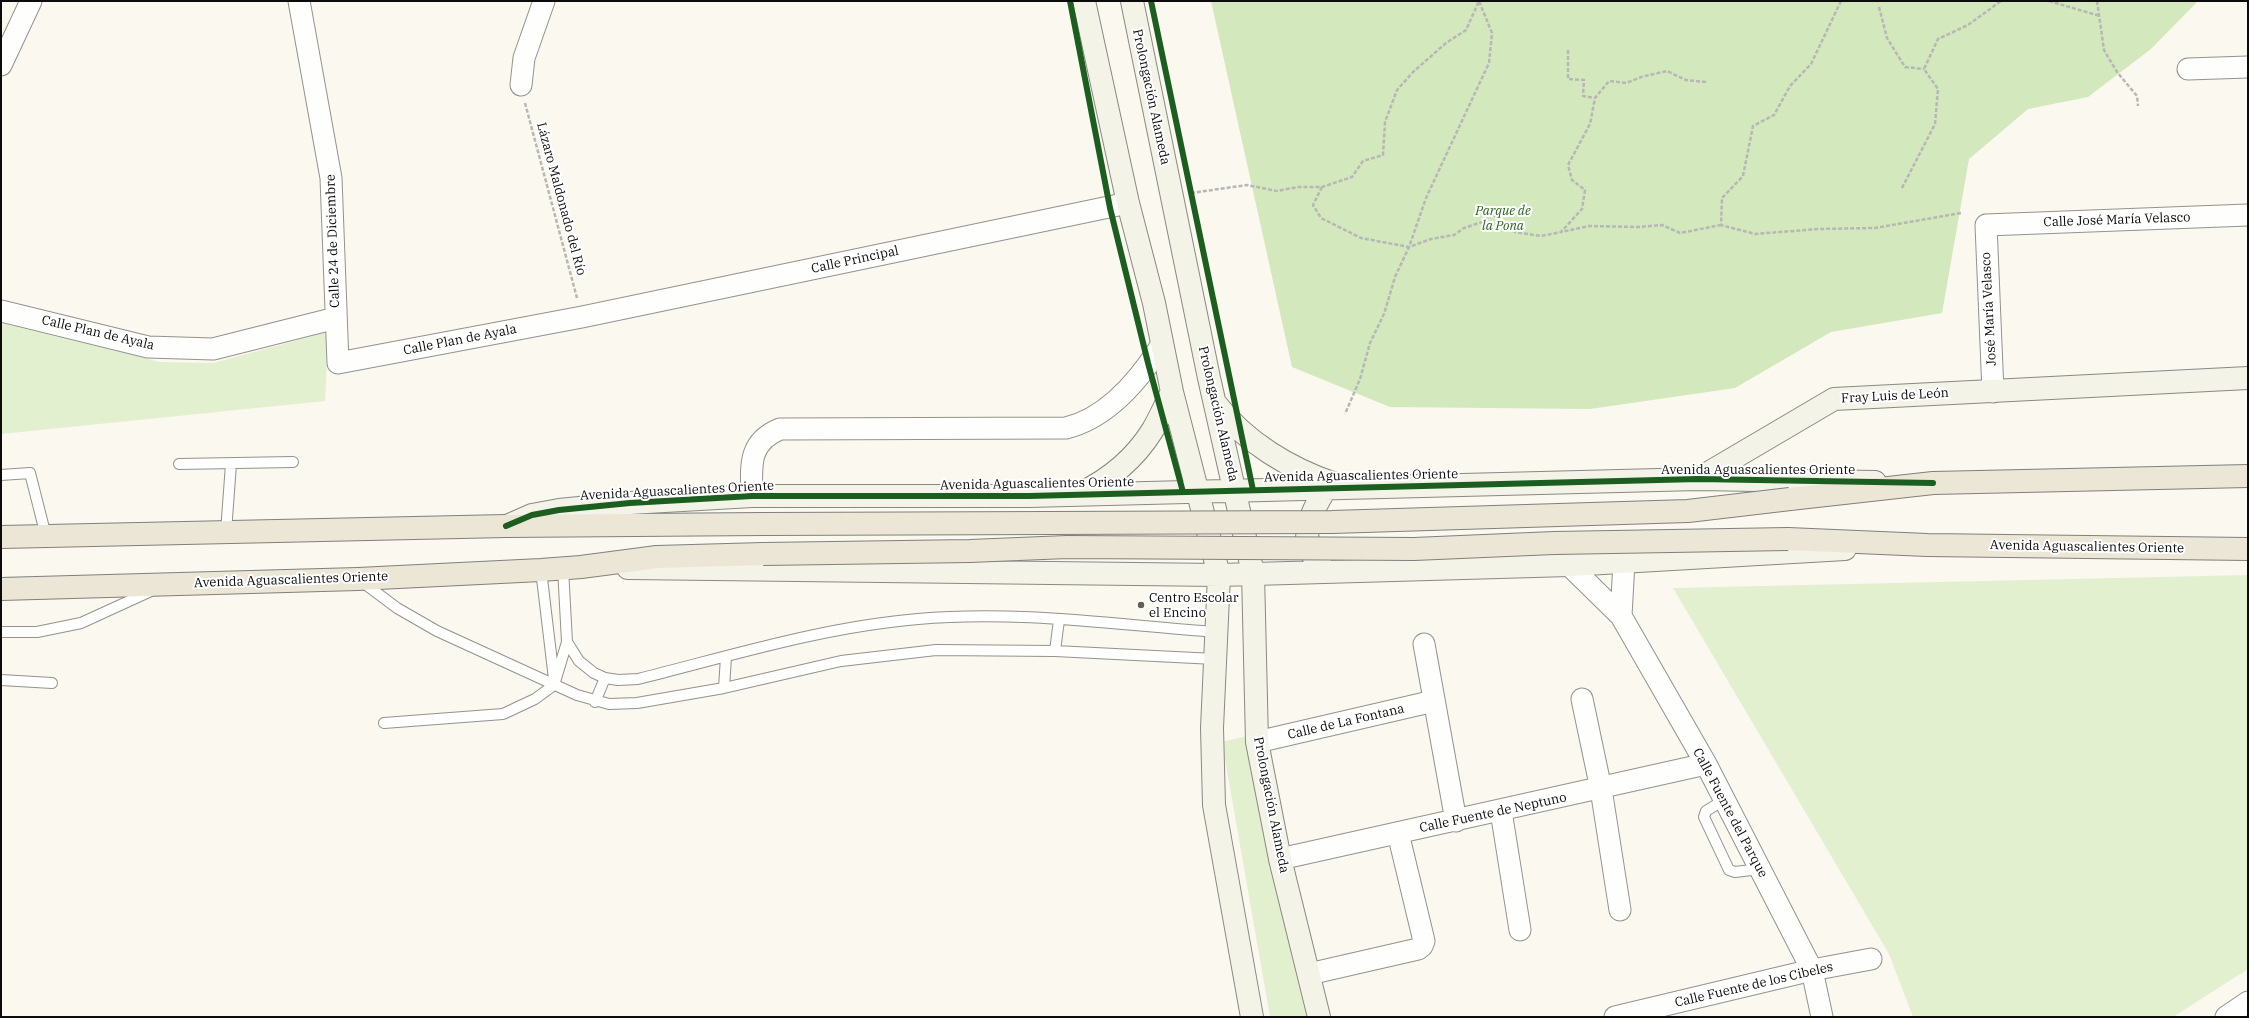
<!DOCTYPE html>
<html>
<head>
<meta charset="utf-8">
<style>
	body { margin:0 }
	#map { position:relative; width:2249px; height:1018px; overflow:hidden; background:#faf8ef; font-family:"IBM Plex Serif",serif }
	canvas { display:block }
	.frame { position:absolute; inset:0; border:2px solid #0b0b0b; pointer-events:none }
</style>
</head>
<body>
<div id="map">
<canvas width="2249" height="1018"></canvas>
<div class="frame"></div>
</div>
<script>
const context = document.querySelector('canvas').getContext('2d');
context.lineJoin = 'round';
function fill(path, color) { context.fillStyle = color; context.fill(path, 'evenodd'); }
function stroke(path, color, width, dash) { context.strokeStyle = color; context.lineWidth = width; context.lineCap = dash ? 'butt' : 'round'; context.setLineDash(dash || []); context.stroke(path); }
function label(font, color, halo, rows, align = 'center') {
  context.font = font + ' "IBM Plex Serif",serif'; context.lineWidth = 4; context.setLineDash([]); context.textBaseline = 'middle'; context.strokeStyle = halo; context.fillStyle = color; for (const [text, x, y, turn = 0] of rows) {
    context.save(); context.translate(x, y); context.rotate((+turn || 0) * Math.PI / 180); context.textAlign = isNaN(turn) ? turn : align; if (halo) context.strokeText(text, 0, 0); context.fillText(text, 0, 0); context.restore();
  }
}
fill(new Path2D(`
	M1 323 160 362 213 363 328 332 325 401 1 434Z
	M2248 575V969L2173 1017H1913L1889 954 1673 588Z
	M1251 735 1291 953 1307 1017H1270L1222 742Z`), '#e3f0cf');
fill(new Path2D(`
	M1211 1H2198L2151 49 2088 97 2028 109 1969 159 1942 313 1831 332 1735 388 1590 409 1390 407 1292 367Z`), '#d3e8bc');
const lane = new Path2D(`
	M179 464 293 462
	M1 475 30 473 46 536
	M226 532 231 464
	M563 568 567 642 579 661 594 673 605 678 618 680 638 679C730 656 823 627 918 619 1017 610 1118 625 1216 632
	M541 570 554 679
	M361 581 397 608 437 631 577 695 609 704 637 703 724 688 841 661 936 650 1055 651 1215 659
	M1 632H37L81 623 151 591
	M1055 651 1059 620
	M1 680 52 683
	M724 688 726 657
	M595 702 605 678
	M384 723 503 714 535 699 554 685 567 642
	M1724 800 1706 811 1704 817 1729 870 1735 872 1760 869`);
const street = new Path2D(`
	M299 1 331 178 338 363 582 317 1128 203
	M1 65 31 1
	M2188 69 2248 67
	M521 85 524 58 544 1
	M1 311 148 347 213 349 336 318
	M1993 392 1986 225 2248 215
	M752 496C751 466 748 442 780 429L1066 428C1107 418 1140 379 1162 344
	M1569 565 1621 616 1706 764 1812 970 1822 1017
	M1621 616 1624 562
	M1424 644 1456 821
	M1582 699 1601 789 1620 910
	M1257 742 1434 701
	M1501 811 1520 930
	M1280 859 1706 764
	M1309 974 1418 949 1422 946 1424 941 1398 833
	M1615 1017 1812 970 1871 959
	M2226 1017 2248 1002`);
const secondary = new Path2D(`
	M1084 1 1128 203 1154 303 1172 392 1219 575 1212 728 1214 805 1252 1017
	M1132 1 1209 378 1253 573 1257 742 1280 859 1319 1017
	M1216 404C1245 442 1290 469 1335 484
	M1698 479 1834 399 2248 378
	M1081 493C1110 479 1135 458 1152 431 1160 418 1165 405 1172 392
	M507 526 532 515 559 510 630 503 752 496H1029L1698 479 1875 482
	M1320 563C1295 541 1312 511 1326 488
	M628 568 1219 575 1569 565 1845 549`);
const primary = new Path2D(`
	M1790 499 1933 483 2248 476
	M1 537 506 526 764 524
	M1788 539 1927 545 2248 549
	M1 589 358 579 541 570 581 567 657 557 763 554`);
stroke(lane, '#93928e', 12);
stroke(street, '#93928e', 23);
stroke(secondary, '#898884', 24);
stroke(primary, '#807f7b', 24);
stroke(new Path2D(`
	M1841 1 1811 64 1790 86 1774 115 1753 126 1743 176 1722 198 1721 225 1755 234 1818 229 1875 228 1961 213
	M2049 1 2100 16
	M2097 1 2104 50 2117 72 2137 96 2138 106
	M1879 7 1887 38 1905 67 1924 69
	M1568 50V79L1584 80 1583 96 1595 98
	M1706 82 1686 80 1667 71 1641 77 1626 83 1609 81 1595 98 1590 124 1568 165 1572 180 1585 190 1582 209 1561 232 1589 226 1638 227 1662 225 1680 233 1721 225
	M525 103 577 298
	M1322 187 1313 205 1321 218 1361 238 1409 247 1431 239 1454 235 1464 228 1482 222 1493 214 1515 232 1541 236 1561 232
	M1902 188 1935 124 1938 89 1924 69 1938 39 1968 25 2001 1
	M1191 193 1247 185 1277 191 1298 187H1322L1352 177 1363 161 1383 155 1385 122 1397 90 1413 72 1446 43 1466 30 1479 1 1492 33 1489 63 1426 198 1409 247 1395 277 1384 314 1370 343 1360 379 1345 414`), '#b7b7b5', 2.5, [4, 2]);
stroke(lane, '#fefefd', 10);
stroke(street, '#fefefd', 21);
stroke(secondary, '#f4f3e8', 22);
stroke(primary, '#ece6d7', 22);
const primaryBridge = new Path2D(`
	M764 524 1332 522 1688 511 1790 499
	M763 554 970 551 1067 547 1414 549 1554 543 1788 539`);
stroke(primaryBridge, '#807f7b', 24, []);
stroke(primaryBridge, '#ece6d7', 22);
stroke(new Path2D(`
	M1070 1 1110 208 1148 363 1183 492
	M1151 1 1253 490
	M506 526 532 515 559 510 630 503 752 496H1029L1698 479 1933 483`), '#1b5e20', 6);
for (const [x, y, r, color] of [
	[1141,605,4,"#5f5e5b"]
]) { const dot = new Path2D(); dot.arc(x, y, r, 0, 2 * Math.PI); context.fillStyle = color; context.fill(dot); stroke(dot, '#fff', 1.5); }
label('13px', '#0b0b0b', '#fff', [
	["Prolongación Alameda",1151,97,78],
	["Lázaro Maldonado del Río",561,199,75],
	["Calle José María Velasco",2117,220,-2],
	["Calle 24 de Diciembre",333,241,-92],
	["Calle Principal",855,260,-12],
	["José María Velasco",1989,309,-93],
	["Calle Plan de Ayala",98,333,13],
	["Calle Plan de Ayala",460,340,-11],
	["Fray Luis de León",1895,396,-3],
	["Prolongación Alameda",1218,414,77],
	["Avenida Aguascalientes Oriente",1758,470],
	["Avenida Aguascalientes Oriente",1361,476,-1],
	["Avenida Aguascalientes Oriente",1037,484,-1],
	["Avenida Aguascalientes Oriente",677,491,-3],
	["Avenida Aguascalientes Oriente",2087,547,1],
	["Avenida Aguascalientes Oriente",291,580,-2],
	["Calle de La Fontana",1346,722,-13],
	["Prolongación Alameda",1271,805,79],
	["Calle Fuente de Neptuno",1493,813,-12],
	["Calle Fuente del Parque",1730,813,62],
	["Calle Fuente de los Cibeles",1754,985,-13]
]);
label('italic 13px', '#2b631c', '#fff', [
	["Parque de",1503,211],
	["la Pona",1503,226]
]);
label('13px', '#0b0b0b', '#fff', [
	["Centro Escolar",1149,598],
	["el Encino",1149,613]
], 'left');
</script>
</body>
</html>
